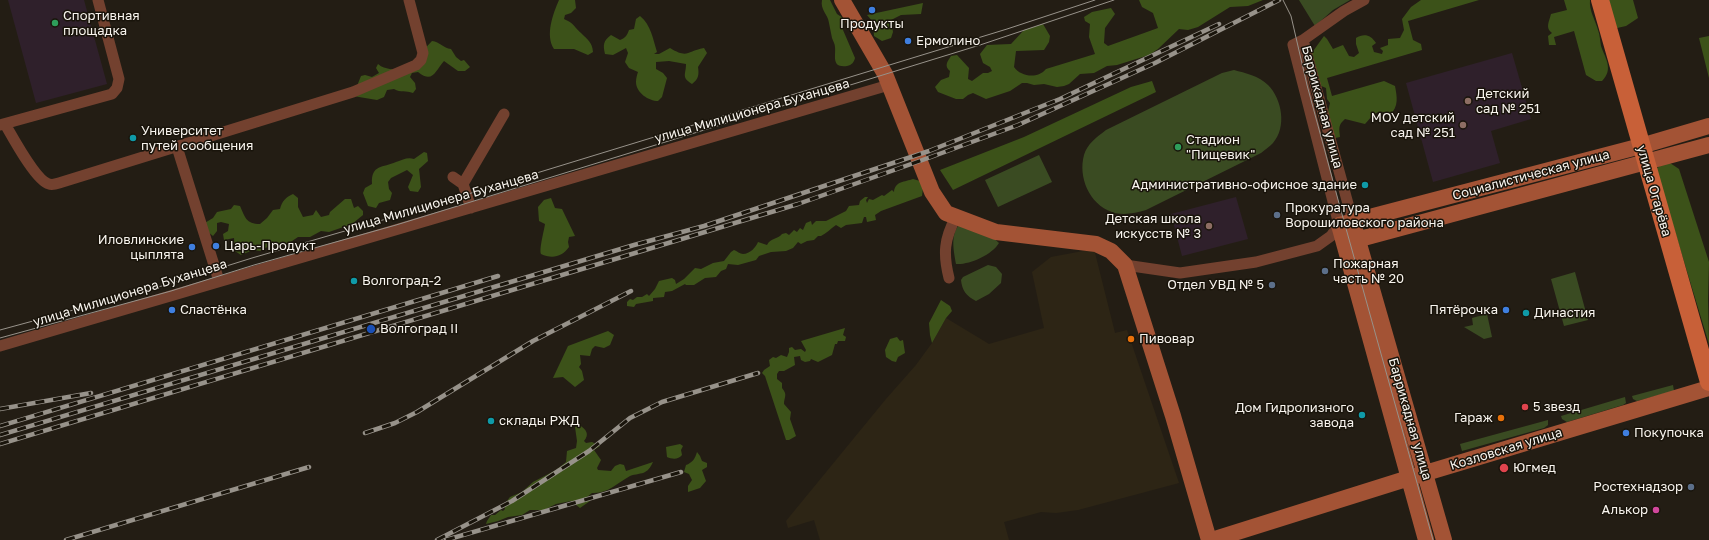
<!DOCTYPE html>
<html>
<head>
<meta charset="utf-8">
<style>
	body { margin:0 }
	canvas { display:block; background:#231d14 }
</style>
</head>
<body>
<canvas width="1709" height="540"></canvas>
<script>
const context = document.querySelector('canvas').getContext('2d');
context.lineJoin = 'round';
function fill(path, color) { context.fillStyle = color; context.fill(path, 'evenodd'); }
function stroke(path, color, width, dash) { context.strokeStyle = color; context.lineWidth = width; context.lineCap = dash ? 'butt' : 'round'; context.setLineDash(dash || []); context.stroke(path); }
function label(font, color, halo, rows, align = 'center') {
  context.font = font + ' "Golos Text",sans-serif'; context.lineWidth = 3; context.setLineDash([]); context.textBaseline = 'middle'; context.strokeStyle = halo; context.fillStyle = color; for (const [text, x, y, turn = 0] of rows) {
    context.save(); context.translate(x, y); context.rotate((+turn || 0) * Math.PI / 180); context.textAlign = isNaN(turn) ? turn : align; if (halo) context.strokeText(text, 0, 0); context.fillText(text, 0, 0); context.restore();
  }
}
fill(new Path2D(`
	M1094 249 1115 333 1127 330 1179 483 1078 510 1056 513 1041 512 1004 522 1009 540H820L814 520 788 528 786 521 886 399 916 365 932 343 946 318 989 344 1044 328 1032 272 1051 257Z`), '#2d2515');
fill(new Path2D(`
	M8 0H84L107 84 36 103Z
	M1512 53 1531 119 1491 131 1500 163 1433 182 1406 83Z
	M1236 197 1248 239 1182 256 1171 214Z`), '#2f202b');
fill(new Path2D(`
	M1299 0H1350L1333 10 1315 26Z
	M1234 70C1245 73 1259 76 1268 85 1282 99 1287 127 1273 143 1270 146 1265 150 1261 153L1146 210C1135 213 1123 216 1112 212 1089 204 1078 177 1084 155 1087 144 1097 137 1106 130L1222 73Z
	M1039 155 1052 182 998 207 985 180Z
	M959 225 990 235 999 243C992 255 969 265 956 264 954 251 950 236 959 225Z
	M988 265 996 267 1002 274 1001 283 989 294 976 301C966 296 962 290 961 280L963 277Z
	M1575 272 1588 320 1564 326 1551 279Z
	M1487 314 1492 337 1484 339 1464 327 1473 325 1472 318Z
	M1673 385 1674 391 1637 401 1633 399 1632 396Z
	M1625 397 1626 403 1623 405 1567 422 1562 419 1561 416Z
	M1548 420V425L1544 428 1462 451 1460 444Z`), '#3a4b22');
fill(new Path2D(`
	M559 0H575L576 8 571 13 565 15 564 19C575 24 573 26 581 33 588 40 592 42 593 52L588 55 574 49H554C545 35 553 14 559 0Z
	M822 0H830L837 14 843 18V30L855 58C854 62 852 65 847 66 831 68 836 56 835 47 835 44 833 41 832 38 831 33 830 28 829 23 828 14 820 10 822 0Z
	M1139 0H1263L1248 6 1230 7 1198 27 1188 30 1179 29 1158 49 1149 55 1117 65 1107 66 1094 73 1080 74 1069 84 1064 86 1057 87 1044 84 1034 85 1027 83H1022L1010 91 986 99 973 93 968 95 963 99H956L938 92 935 87 941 80 949 77 950 71C944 66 947 62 951 56L957 55 969 68 968 79 972 81 983 73H988L992 71 990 67 983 63 980 54 987 45 1011 44 1024 30 1043 24 1050 36 1049 42 1044 50 1016 51 1014 67C1021 77 1038 79 1046 69L1095 54 1089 37 1090 24 1085 21 1084 17 1092 12 1111 8 1115 14 1105 28 1104 43 1108 46 1158 28 1153 13 1142 7Z
	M1421 0H1479L1408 21 1413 40 1421 44 1422 50 1327 78 1332 96 1384 81 1395 86C1397 97 1399 106 1390 115 1378 107 1373 115 1365 124L1345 119C1338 125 1339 128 1340 137L1335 138 1327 116 1330 103 1327 99 1326 88 1319 85 1311 54 1324 36 1327 39 1333 49 1343 45 1349 56 1354 57 1359 53 1356 44V38C1364 33 1371 35 1376 43L1372 46 1374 52 1382 54 1383 51 1380 48 1388 45V39L1400 38 1404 30 1402 19 1411 7Z
	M1564 0H1590C1589 11 1595 19 1598 30 1600 35 1600 41 1601 46 1605 58 1614 69 1602 81H1596L1586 75 1574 31 1554 37 1556 45H1549L1548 36 1552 33C1545 28 1549 22 1551 14L1567 10Z
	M1606 0H1633L1638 18 1626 26 1617 28Z
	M923 3 921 14 901 15 891 20 893 32 891 38 882 41 874 36 873 22 867 15Z
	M640 16C651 25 653 39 657 52L654 54H659L670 48C688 59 687 51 704 48L707 53 698 67C699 74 699 79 692 84 681 77 686 75 686 64L669 61 656 62V69L663 73 667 78 662 97 658 101C649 101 636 93 636 82 636 78 637 75 638 72L629 68 625 62 628 53 626 48 613 55 605 54C603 45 603 41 611 35L620 40C625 38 627 36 629 30L634 29 636 19Z
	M1709 36V78L1699 38Z
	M432 41C440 42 443 48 451 49L456 57 461 61 464 60 470 67 465 71H458L444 61C435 71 433 84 418 72L412 73 410 77 415 83 416 89 413 93C406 90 401 93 394 89L387 90 384 97 377 100 353 96 361 76 365 75 372 77 379 73 376 68 378 64C386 71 393 67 402 73Z
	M1152 81 1156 92 953 190 940 170 1024 137 1131 87Z
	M424 152 427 153 428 161 419 169 421 187 418 192 410 191 408 187 413 175 407 170 391 178 388 182 389 189 392 193 390 200 379 203 376 208 368 206 363 193 365 188 372 184C371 164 383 168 396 162 403 160 407 157 414 159Z
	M1667 161 1679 169 1709 262 1708 299 1709 344 1656 169 1662 164Z
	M913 179 920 181 923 188 922 196 881 211 875 215 876 220 867 222 866 217H864L862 223 846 225 841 228 836 225C830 229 827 233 821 236H818L814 240 807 241 801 244 798 242 793 248 786 251 771 252 759 256 756 260 738 265 728 264 726 269 721 271 716 277 705 278 694 285H686L685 284 672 291 665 292 664 297 653 298V301L636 304 634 307 627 306V302L630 299 633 300 637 297H642L647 294 649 296 655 289 659 281 672 278 675 280 676 284 684 279 695 268 701 269 713 263 724 261 731 252 734 250C737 251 740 254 743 254 750 254 756 247 758 242L767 245C770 238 779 239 782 234L786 233 789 235 794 230 797 232 800 228 803 230 806 223 811 221 812 225 816 221H826L846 211 849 206 859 205 860 201 865 197H868L866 200 867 203 869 199 873 200 882 195 884 196 892 190 894 192C895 181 905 182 913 179Z
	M293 194 298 198V207L303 217 313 215 316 210 321 217 329 215 330 212 345 199H351L354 208 358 206 363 211V215L352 224 329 232 321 231 310 237H298L289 243 276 246H269L260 251 253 250 241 255 235 251 234 238 224 240 223 234 228 231 229 224 221 222 217 223V231L213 236 207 231 203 224 213 218 217 212 231 209 234 205 240 206C245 217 246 224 260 224L267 218 273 210 280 209C282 201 286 197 293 194Z
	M551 198 555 208 562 209 575 236 569 237 568 242 569 247C562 257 552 259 541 254 539 249 544 231 545 224L539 221 538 207 544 200Z
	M941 300 950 306 952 311 946 318 932 343 930 335 929 323Z
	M845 328 843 335 846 337 845 341H838L837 344H835L832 355 818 362 811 359 810 361 805 362 801 360 800 356 794 357 795 365 784 371H779L777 374V379L782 383V388C788 395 784 397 784 404L791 412 790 419 796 436 789 440H786L765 376 762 373 764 370 770 366 769 360 773 357 776 358 781 355 787 357 789 352V348L792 347 795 350 801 349 805 352 806 350 801 341Z
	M608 331 614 335 610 345 604 348 595 346 592 349 590 356 580 355 581 364 579 367 582 371 584 380 575 387 563 377 553 378 568 346Z
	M897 337 900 341 903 340 905 353 898 357 896 362 892 361 886 357 885 350 890 339Z
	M579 425C586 429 590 434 584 441L586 443 592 442 600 446 594 450 601 460 597 468 598 470 611 471 615 466 620 464 624 465 626 471 653 462C651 466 649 470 645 472 642 474 635 474 630 476 617 483 608 494 592 493L587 497 590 501 580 508 571 501 556 504 544 510H530L522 515 508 517 498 521 486 524 487 521 491 515H495L501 510 503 511 505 509 504 505 510 497 522 492 533 482 556 470 566 462 567 451 576 448 577 441 575 427Z
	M680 444 683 446 681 450 682 455C678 460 672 459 667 457L666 447Z
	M697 452 700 456 702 461 707 463V467L702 470 706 481 700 488 688 492V486L692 480 689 474 684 472 686 465C692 463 695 459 697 452Z`), '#3c5219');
stroke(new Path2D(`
	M1303 40 1344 11 1364 0
	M5 124C12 136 36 181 49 184 52 185 56 184 59 183L353 92 416 65 421 60 423 53 409 0
	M0 125 112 94 117 88 119 79 98 0
	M177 147 219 281
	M453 177 463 184
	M471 208 463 184 504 114
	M1125 265 1180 273 1256 262 1317 246 1331 236 1339 225 1293 45 1303 40 1353 222
	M949 278C943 254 944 239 956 217
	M0 346 889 85`), '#73412f', 11);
stroke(new Path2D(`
	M842 0 885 74 932 192 946 213 996 232 1096 244 1111 251 1125 265 1173 416 1209 540
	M1355 230 1444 540
	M1345 243 1709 145
	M1212 540 1409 478 1709 388
	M1426 540 1339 225 1641 146 1709 126`), '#a35335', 16);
stroke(new Path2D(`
	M1600 0 1709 382`), '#c86038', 18);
stroke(new Path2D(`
	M1283 0 1291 16 1307 85 1340 207 1433 540
	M0 330 169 284 252 258 393 217 1007 29 1095 0
	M0 338 171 291 254 265 396 225 980 45 1114 0`), '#97928a', 1);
const rail = new Path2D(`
	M0 409 91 393
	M0 426 498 276
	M365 433 395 423 417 412 533 341 631 291
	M0 435 634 245 704 226 929 151 1060 99 1219 24
	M0 444 798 204 931 157 1018 125 1155 63 1279 0
	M66 540 309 467
	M437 540 512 501 589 451 630 418 662 402 758 373
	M446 540 681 472`);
stroke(rail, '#97928a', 4.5);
stroke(rail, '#19140b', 3, [9]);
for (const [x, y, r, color] of [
	[872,10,4,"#3f7fe0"],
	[55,23,4,"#2e9e5b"],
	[908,41,4,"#3f7fe0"],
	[1468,101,4,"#8d6e63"],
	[1463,125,4,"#8d6e63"],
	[133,138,4,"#0f9aa8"],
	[1178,147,4,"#2e9e5b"],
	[1365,185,4,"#0f9aa8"],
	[1277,215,4,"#5c6f8a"],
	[1209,226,4,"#8d6e63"],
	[216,246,4,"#3f7fe0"],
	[192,247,4,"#3f7fe0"],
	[1325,271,4,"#5c6f8a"],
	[354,281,4,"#0f9aa8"],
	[1272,285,4,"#5c6f8a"],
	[172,310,4,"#3f7fe0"],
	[1506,310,4,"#3f7fe0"],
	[1526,313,4,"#0f9aa8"],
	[371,329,5,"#1a4fb4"],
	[1131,339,4,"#e8710a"],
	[1525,407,4,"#e0444e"],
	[1362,415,4,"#0f9aa8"],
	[1501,418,4,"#e8710a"],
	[491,421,4,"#0f9aa8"],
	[1626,433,4,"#3f7fe0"],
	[1504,468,5,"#e0444e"],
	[1691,487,4,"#5c6f8a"],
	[1656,510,4,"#d1479c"]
]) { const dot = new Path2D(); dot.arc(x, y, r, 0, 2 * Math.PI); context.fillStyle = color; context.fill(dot); stroke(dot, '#19140b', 1.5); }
label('13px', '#f8f4ee', '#19140b', [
	["Спортивная",63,16],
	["площадка",63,31],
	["Продукты",872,24,"center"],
	["Ермолино",916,41],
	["Детский",1476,94],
	["сад № 251",1476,109],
	["МОУ детский",1455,118,"right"],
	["сад № 251",1455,133,"right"],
	["Университет",141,131],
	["путей сообщения",141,146],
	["Стадион",1186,140],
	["\"Пищевик\"",1186,155],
	["Административно-офисное здание",1357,185,"right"],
	["Прокуратура",1285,208],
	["Ворошиловского района",1285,223],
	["Детская школа",1201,219,"right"],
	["искусств № 3",1201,234,"right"],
	["Иловлинские",184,240,"right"],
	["цыплята",184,255,"right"],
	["Царь-Продукт",224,246],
	["Пожарная",1333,264],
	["часть № 20",1333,279],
	["Волгоград-2",362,281],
	["Отдел УВД № 5",1264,285,"right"],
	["Сластёнка",180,310],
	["Пятёрочка",1498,310,"right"],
	["Династия",1534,313],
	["Волгоград II",380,329],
	["Пивовар",1139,339],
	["5 звезд",1533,407],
	["Дом Гидролизного",1354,408,"right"],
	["завода",1354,423,"right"],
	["Гараж",1493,418,"right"],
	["склады РЖД",499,421],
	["Покупочка",1634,433],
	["Югмед",1513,468],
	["Ростехнадзор",1683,487,"right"],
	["Алькор",1648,510,"right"]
], 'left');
label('13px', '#f8f4ee', '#19140b', [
	["Баррикадная улица",1322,107,75],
	["улица Милиционера Буханцева",752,111,-16],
	["Социалистическая улица",1531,175,-15],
	["улица Огарёва",1654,191,74],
	["улица Милиционера Буханцева",441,202,-16],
	["улица Милиционера Буханцева",130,293,-17],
	["Баррикадная улица",1410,419,74],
	["Козловская улица",1506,449,-17]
]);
</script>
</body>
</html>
